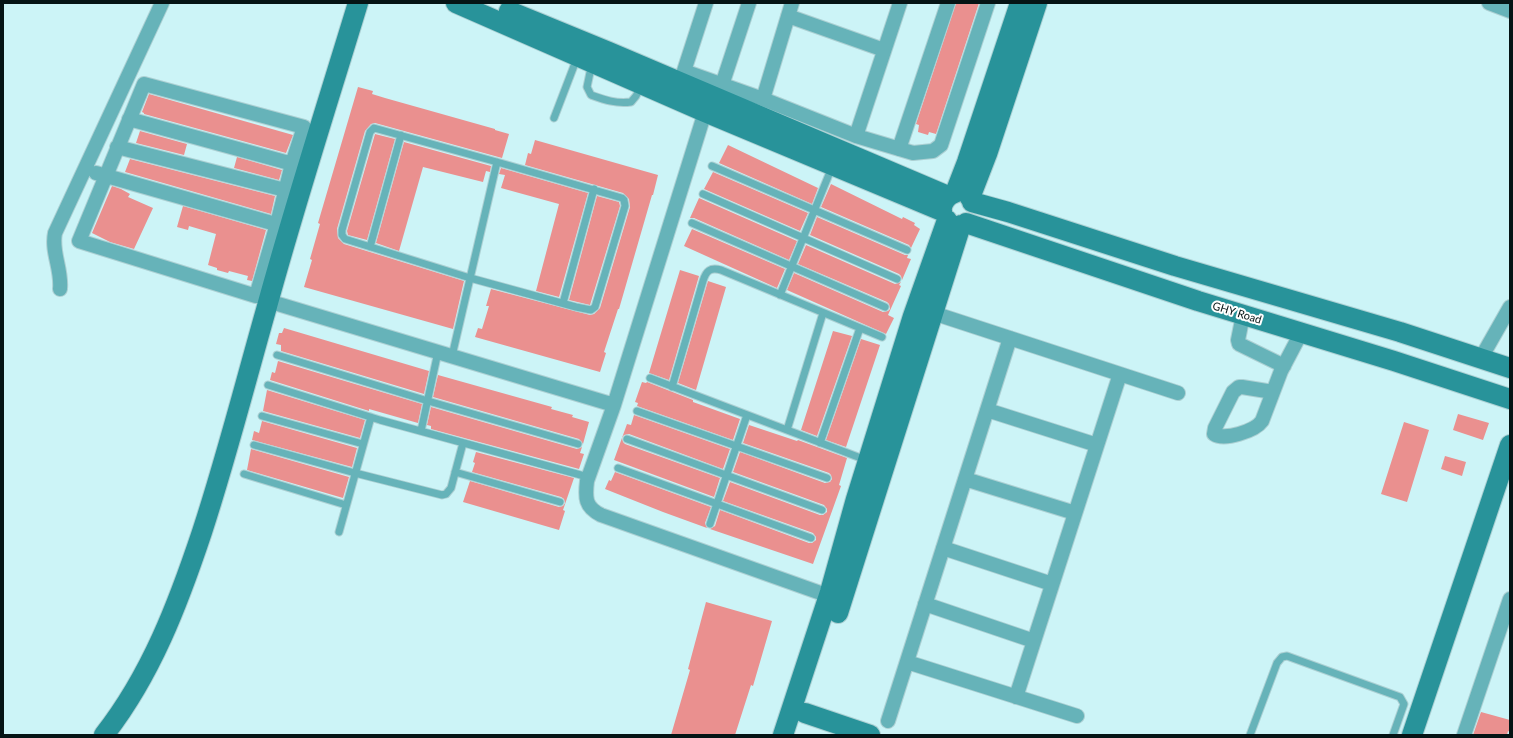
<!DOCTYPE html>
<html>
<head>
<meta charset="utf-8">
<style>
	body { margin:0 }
	#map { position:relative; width:1513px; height:738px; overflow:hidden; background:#ccf4f7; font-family:Lato,sans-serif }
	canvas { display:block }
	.frame { position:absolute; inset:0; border:4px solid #051415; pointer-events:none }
</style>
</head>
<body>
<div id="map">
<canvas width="1513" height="738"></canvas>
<div class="frame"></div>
</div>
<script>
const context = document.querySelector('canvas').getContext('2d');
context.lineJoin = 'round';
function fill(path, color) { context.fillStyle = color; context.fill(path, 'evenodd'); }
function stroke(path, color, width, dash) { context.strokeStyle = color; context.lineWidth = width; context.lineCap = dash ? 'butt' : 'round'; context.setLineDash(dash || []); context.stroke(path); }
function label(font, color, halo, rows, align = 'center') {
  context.font = font + ' Lato,sans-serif'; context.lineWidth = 4; context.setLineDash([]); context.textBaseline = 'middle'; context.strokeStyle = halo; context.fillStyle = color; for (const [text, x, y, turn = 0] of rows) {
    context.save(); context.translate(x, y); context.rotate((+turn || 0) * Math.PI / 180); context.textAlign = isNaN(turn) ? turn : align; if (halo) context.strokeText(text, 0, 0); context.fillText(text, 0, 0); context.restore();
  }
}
fill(new Path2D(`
	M956 3H979L936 134 929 132 928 135 918 132 919 125 916 124Z
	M358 87 373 91 372 94 385 98 495 129V130L509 134 502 158 375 123 371 124 365 131 337 229 338 238 344 244 464 281 453 329 304 287 312 260 310 259 320 224 318 223Z
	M149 94 293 135 286 153 144 114V113L142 112Z
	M140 131 187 144 184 155 136 143Z
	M375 134 395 139 367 240 348 235 347 231Z
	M535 140 658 175 653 195H652L619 309H618L604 352 606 353 600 372 475 337 478 328 482 329 489 306H486L491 289 590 315 594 314 600 308 630 207 629 199 623 193 525 165 528 153 531 154Z
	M404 142 491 166 490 172 486 171 483 182 423 167 399 251 376 243Z
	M728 145 818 188 812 204 719 163Z
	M237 157 282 170 279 180 234 168Z
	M130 159 275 196 271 214 125 172Z
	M501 168 588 193 559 297 536 291 559 204 501 188 505 175 499 174Z
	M713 172 808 213 800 231 704 189Z
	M831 184 902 219 903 217 915 223 914 225 920 229 911 248 909 245 821 207Z
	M112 186 121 189 130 194 128 197 153 208 134 249 110 242 92 233Z
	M597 196 619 202 620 206 590 305 569 300Z
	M699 198 797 241 789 260 694 218H690Z
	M183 206 266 230 252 281 247 280 248 276 229 271 228 273 217 270V268L208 265 216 234 189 226 188 230 177 227Z
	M817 217 905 255H908L907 258 911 259 902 280 901 276 899 274 810 235Z
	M692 229 785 269 777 288 684 246Z
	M806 245 895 284 901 282 899 285 901 286 888 315 894 318 886 334 787 290 794 273 883 312 888 311 890 309 889 304 887 302 798 264Z
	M680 270 699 276 669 380 649 373Z
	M708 281 726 287 696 390 678 383Z
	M284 328 429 371 424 394 281 351V345L276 344 279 333H282Z
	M833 331 852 336 817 436 801 430Z
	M861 339 880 345 846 447 826 440Z
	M278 361 422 404 418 423 369 409V411L270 380 272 372 275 373Z
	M438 375 552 407 551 409 573 415 572 417 589 422 583 444 579 439 433 397Z
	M642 382 646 383 647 382 693 400V402L740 419 733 440 637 406 638 403 635 402Z
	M267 390 365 420 360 438 263 411Z
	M431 407 577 449 582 447 580 453 584 454 579 469 431 429V426L427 425Z
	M1458 414 1489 423 1483 440 1453 430Z
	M634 415 730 449 723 469 629 434 624 435 622 438 623 442 625 444 720 478 714 497 614 460 627 424 631 425Z
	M262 421 357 448 352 467 252 440 254 431 259 433Z
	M1404 422 1429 430 1407 502 1381 494Z
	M749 425 797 441 798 440 847 458 839 485 841 486 813 564 710 529 715 526 720 510 809 543H812L816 540V537L813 533 723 501 730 482 820 515H823L827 512V509L824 505 733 472 740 452 825 483 830 482 832 479 831 475 829 473 743 443Z
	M251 449 349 477 343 498 247 470Z
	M476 452 574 478 563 510 565 511 559 530 463 502 470 481 559 507 563 506 565 503 564 499 561 497 472 472 475 463 473 462Z
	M1445 456 1466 462 1462 476 1441 469Z
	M615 472 711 507 705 523 707 528 663 512 605 489 609 480 611 481Z
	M706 602 772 621 753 686 751 685 735 735H671L690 670 688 669Z
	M1481 712 1510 720V732L1508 731 1507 735H1473Z`), '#ea908f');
const lane = new Path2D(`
	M592 63 587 87 591 95C605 100 616 104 631 102L636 96 641 86
	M554 118 577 58
	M374 128 497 162 622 198 624 200 625 206 595 307 591 310 576 307 470 278 345 239 342 235V230L370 132Z
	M712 166 907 250
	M703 194 897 279
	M692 223 885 307
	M370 247 401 135
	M780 295 832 167
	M563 303 594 189
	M277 355 428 401 578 444
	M452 356 497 162
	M650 378 866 460
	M268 385 380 420 588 477
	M672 387 703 281C706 271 710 267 721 270L882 337
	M637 411 827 478
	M262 416 363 444
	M787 430 823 313
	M421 431 438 352
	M627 439 822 510
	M820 443 860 328
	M254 445 355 473 442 495 446 494 451 488 463 443
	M618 468 811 538
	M455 472 560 502
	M244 474 346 505
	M710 524 747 415
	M339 532 371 417
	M1250 735 1277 663 1282 657 1287 656 1400 697 1404 704 1393 735`);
const street = new Path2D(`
	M706 3 684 71 763 99
	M792 3 763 99 856 136 913 153 933 151 941 145 988 3
	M1489 3 1510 11
	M788 16 884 50
	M144 84 304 127 292 164 277 224 256 296 79 241Z
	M722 85 749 3
	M705 112 614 405 587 481C585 498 585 507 601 515L829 596
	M129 119 300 166
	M856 136 900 3
	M117 147 285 190
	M899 149 948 3
	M96 173 286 227
	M60 289C62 269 51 252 55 233L162 3
	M268 301 614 405
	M933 313 1178 393
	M1243 315 1238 340 1239 344 1284 366
	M1481 358 1510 307
	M1273 392 1242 387H1239L1233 392 1215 428 1214 434C1224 441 1255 431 1262 421L1281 371 1301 333
	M987 410 1097 445
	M965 479 1075 513
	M943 548 1052 584
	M925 604 1034 641
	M907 662 1077 716
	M1016 697 1120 374
	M888 721 1010 338
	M1464 735 1510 599`);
const secondary = new Path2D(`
	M456 3 705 112 942 211
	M509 11 609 52 948 196
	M970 198 987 154 1037 3
	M972 202 1008 212 1175 266 1400 332 1510 368
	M942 207C944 200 948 195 955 193L967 162 1020 3
	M966 223 1198 301 1394 361 1510 399
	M838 613 961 225
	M805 713 870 735
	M104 735C151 675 178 604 202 532 226 459 245 384 266 310 294 207 327 105 358 3
	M783 735 830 592 856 499 913 316 947 220
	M1412 735 1510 445`);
stroke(lane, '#acd0d3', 9);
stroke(street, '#acd0d3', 16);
stroke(secondary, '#acd0d3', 22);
stroke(lane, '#66b3b9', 7);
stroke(street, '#66b3b9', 14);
stroke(secondary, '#28939a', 20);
label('11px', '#051415', '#fff', [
	["GHY Road",1237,313,17]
]);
</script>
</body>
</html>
